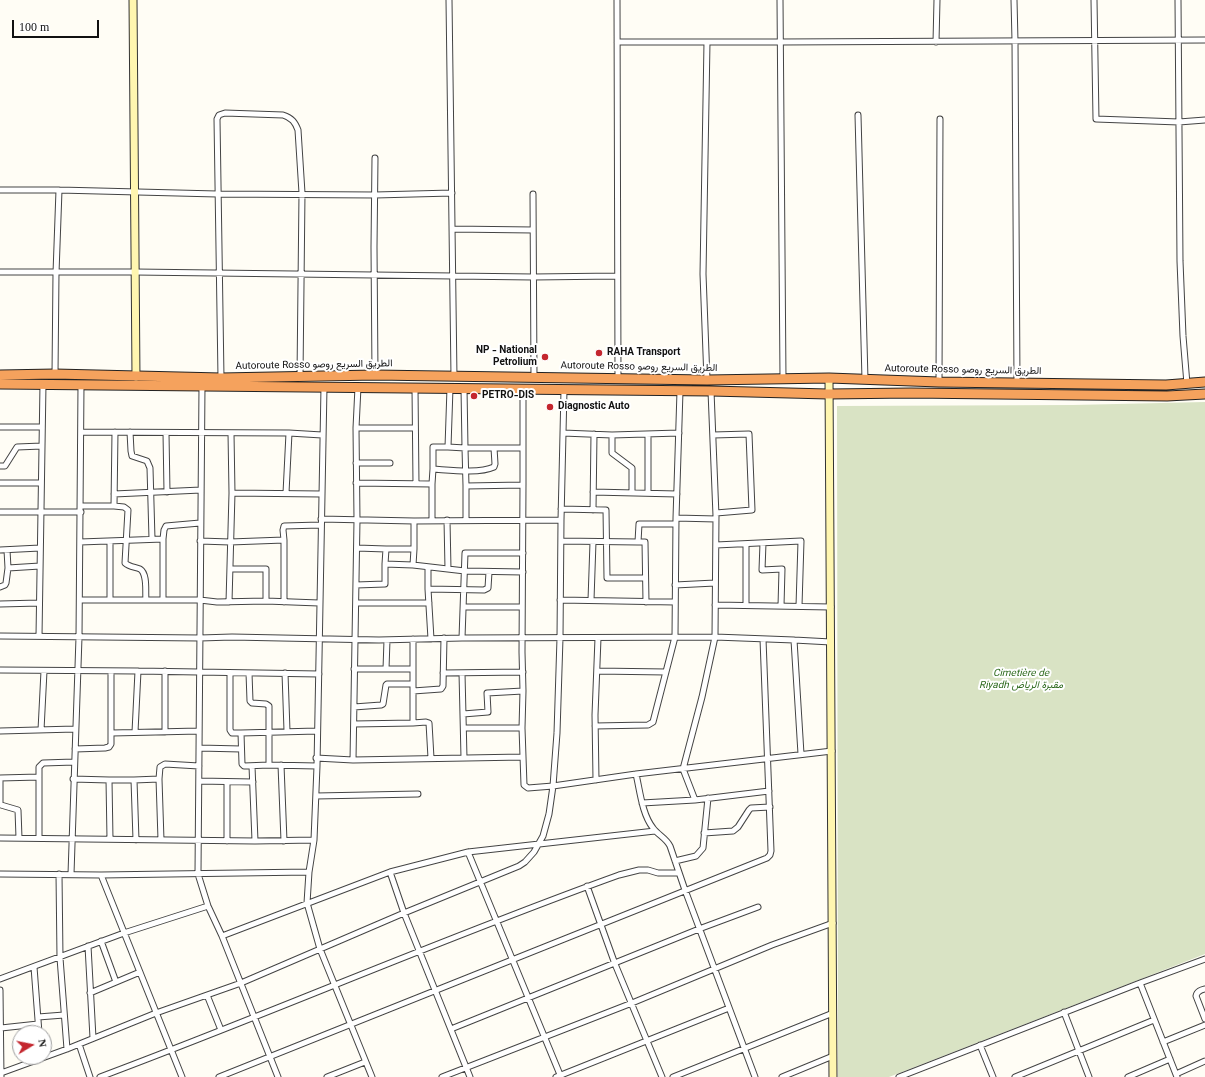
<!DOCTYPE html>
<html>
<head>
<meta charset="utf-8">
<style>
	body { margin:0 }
	#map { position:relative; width:1205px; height:1077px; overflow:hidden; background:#fffdf5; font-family:Georgia,serif }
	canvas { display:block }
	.north { position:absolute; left:12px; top:1025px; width:40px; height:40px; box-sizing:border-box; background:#fff; border:1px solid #a0a0a0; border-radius:50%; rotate:80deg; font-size:11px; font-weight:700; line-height:16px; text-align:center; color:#111 }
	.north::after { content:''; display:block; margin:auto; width:14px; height:18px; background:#c4262e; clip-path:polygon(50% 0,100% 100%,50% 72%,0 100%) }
	.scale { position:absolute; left:12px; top:20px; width:87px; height:18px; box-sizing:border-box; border:2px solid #111; border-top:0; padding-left:5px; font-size:12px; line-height:14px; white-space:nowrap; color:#111; -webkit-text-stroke:3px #fff; paint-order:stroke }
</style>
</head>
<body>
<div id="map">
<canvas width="1205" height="1077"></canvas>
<div class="north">N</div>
<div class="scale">100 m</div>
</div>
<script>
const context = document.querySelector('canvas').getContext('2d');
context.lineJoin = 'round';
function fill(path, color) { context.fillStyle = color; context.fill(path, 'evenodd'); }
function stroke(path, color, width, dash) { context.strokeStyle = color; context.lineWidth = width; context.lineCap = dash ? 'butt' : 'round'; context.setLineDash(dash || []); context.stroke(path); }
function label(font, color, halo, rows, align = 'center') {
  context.font = font + ' Georgia,Vazirmatn,serif'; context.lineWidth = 4; context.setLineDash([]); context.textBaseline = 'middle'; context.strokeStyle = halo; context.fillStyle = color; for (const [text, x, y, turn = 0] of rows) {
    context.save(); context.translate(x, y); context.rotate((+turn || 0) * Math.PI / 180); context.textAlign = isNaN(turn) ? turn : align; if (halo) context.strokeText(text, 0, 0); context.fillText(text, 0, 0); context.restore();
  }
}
fill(new Path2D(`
	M1205 402V954L889 1077H838L837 406 1073 405Z`), '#d9e3c4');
const street = new Path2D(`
	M449 0 454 377
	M617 0 618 378
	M780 0 783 378
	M1014 0 1015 41 1017 383
	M1094 0 1096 119 1179 122 1205 120
	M1178 0 1180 261 1183 336 1187 384
	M617 42H780L1205 40
	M707 42 703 274 707 380
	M936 42 937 0
	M858 115 865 380
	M375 158 374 247 375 375
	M0 190H59L217 194 375 195 452 193
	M533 194 534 378
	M452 229 533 230
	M0 272H135L533 277 617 276
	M55 374 56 273 59 190
	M221 378 217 119 219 115 225 113 283 115C292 118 295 122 298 130L302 193 300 376
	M939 382 940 119
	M202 386 198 874 208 906 222 936 278 1077
	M324 387 317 766 314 840 309 872 307 903 320 949 372 1077
	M415 388 416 484
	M450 388 448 447 465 448 464 388
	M523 389V485
	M0 427H42
	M356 428H415
	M81 432 289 433 322 435
	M130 432 131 451 132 456 147 461 150 468 152 539
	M166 433 167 492
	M563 433 612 435V453L632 468V493
	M648 434V493
	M612 435 679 433
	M713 435 749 434 752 510 716 513
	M356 463H390
	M0 466H5L17 447 42 446
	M433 469V447H448
	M0 483H41
	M356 483 432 484V520
	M432 484 433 469C449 470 479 474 494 467L495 464 494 448
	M466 486 465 448H523
	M593 492 677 494
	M232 493 321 494
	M286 493 289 433
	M114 494 201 490
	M81 506H114L115 432
	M114 506 124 507 128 510 125 563C129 567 135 567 140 569 148 574 145 592 146 600
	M561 509 606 510 607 578H645
	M593 510 594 434
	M0 512H81
	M676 518 716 519
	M321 519 414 521 561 520
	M447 520 448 569
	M466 520V486L523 485 522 652 523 691 522 728 524 785 528 788 553 786 636 774 832 751
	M163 539 164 530 166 526 200 523
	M284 540V602
	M110 541V600
	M200 541 230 542 284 540 283 530 284 526 320 525
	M561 541 638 542
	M80 542 163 539V600
	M763 543 762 570 782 569 781 606
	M746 544V605
	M716 545 801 541 799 606
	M357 548 386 549 385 564 413 565 465 571 523 572
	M386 549H414L413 565
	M414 549V521
	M0 550 40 548
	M428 567V589
	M8 568 40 566
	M230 569H266V601
	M356 585 385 584V564
	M675 585 715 583
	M0 587 5 585 6 583 8 568 7 550
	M80 600H200L217 602 266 601 319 603
	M560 600 675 602
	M591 600 593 542
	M229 602 232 493 231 433
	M646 602 645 542H638L639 524H676
	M356 603H429
	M0 604 39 603
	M715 605 831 607
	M464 607H522
	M0 636 200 638 232 637 379 640 462 638 715 637 794 640 831 642
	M39 636 43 384
	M462 638 465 553H523
	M431 639 428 589 484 590 488 588 489 572
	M794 640 801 754
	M354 669H413
	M386 669 387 640
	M0 670 138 671 319 674
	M165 671V732
	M597 671 666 672
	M230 673V730L232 733H241L242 764 244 766 269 765 317 766
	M249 673 250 701 252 703 266 704 269 706V765
	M285 673 287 731
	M443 673 523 672
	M462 673 464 758
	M413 691 441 689 443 686 444 638
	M354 707 381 705 383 704 386 685 387 684H413
	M463 714 488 712 487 693 523 691
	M413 723 426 722 429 723 431 758
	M354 724 413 723V639
	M595 726 648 725 653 722 675 637 676 518 680 391
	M464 728H522
	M41 730 44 671
	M0 731 75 729
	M135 732 138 671
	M112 733 199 731
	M241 733 317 731
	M199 748 241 749
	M75 749 105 748 109 747 111 744V671
	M316 758 353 760 523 757
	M353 760 357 520 356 428 358 387
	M281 765 284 841
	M252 766 255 841 314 840
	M636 774C640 791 642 814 653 828 658 835 666 838 670 846L685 890 755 1077
	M73 779 109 780 110 839
	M109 780H134L136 840
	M134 780 159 779
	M596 780 595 715 598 638
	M199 781 253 782
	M227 782V841
	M316 796 418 794
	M695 800 683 769 702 697 715 637 716 516 711 391
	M642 803 695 800 769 791
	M704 833 733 831 738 827 749 810 751 808 770 807
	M0 838 255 841
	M19 838 18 810 1 805 0 803V778L39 777
	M39 838V767L43 763 74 762
	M161 840 159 779 160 767 165 764 199 766
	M468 852 561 1077
	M675 861 696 856 703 848 708 798
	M0 874 101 875 309 872
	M59 874 60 958 67 1049
	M71 874 79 637 81 385
	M101 875 182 1077
	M587 886 615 964 662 1077
	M222 936 390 872
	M101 941 116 982
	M88 946 93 1038
	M34 967 39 1033
	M0 979 124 933 208 906
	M1140 983 1177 1077
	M1205 989C1201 990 1197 991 1196 996L1205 1019
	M0 990 1 1077
	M90 993 140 972
	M207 995 221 1030
	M1064 1012 1089 1077
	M38 1017 64 1015
	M1 1028 38 1024
	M451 1029 699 929 758 907
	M1163 1042 1205 1025
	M79 1044 90 1077
	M980 1045 993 1077
	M1 1073 67 1049 156 1013 241 983 404 913 519 866 525 862 534 852 543 836 549 814 553 786 557 733 560 638 561 520 564 390
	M1176 1074 1205 1061
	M100 1077C274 1012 444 938 619 875L639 870H648L658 873H679
	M219 1077 767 858 770 855 771 851 763 639
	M327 1077 365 1062
	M442 1077 632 1003 772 945 833 923
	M470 1077 404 913 390 872 468 852 655 831
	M556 1077 729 1008
	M673 1077 833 1013
	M782 1077 833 1056
	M899 1077 1140 983 1205 959
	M1015 1077 1154 1020
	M1128 1077 1170 1059`);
const secondary = new Path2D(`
	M133 0 136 377
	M829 378 833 1077`);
const highway = new Path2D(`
	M0 375 55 374 221 378 375 375 707 380 829 378 939 382 1166 385 1205 382
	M0 384 711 391 828 394 911 393 1167 396 1205 394`);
stroke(street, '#444', 7);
stroke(secondary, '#333', 9);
stroke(highway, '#222', 11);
stroke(street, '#fff', 5);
stroke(secondary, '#fff6b0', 7);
stroke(highway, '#f5a25d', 9);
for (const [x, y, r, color] of [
	[599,353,4,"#c4262e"],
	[545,357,4,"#c4262e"],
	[474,396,4,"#c4262e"],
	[550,407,4,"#c4262e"]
]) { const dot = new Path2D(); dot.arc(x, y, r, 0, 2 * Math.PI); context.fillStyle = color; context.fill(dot); stroke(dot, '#fff', 1.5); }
label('bold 10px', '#111', '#fff', [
	["NP - National",537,351,"right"],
	["Petrolium",537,363,"right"],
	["RAHA Transport",607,353],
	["PETRO-DIS",482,396],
	["Diagnostic Auto",558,407]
], 'left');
label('10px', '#111', '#fff', [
	["Autoroute Rosso الطريق السريع روصو",314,366,-1],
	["Autoroute Rosso الطريق السريع روصو",639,368,1],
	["Autoroute Rosso الطريق السريع روصو",963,371,1]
]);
label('italic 10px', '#2f6b1f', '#fff', [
	["Cimetière de",1021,674],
	["Riyadh مقبرة الرياض",1021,686]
]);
</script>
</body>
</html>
